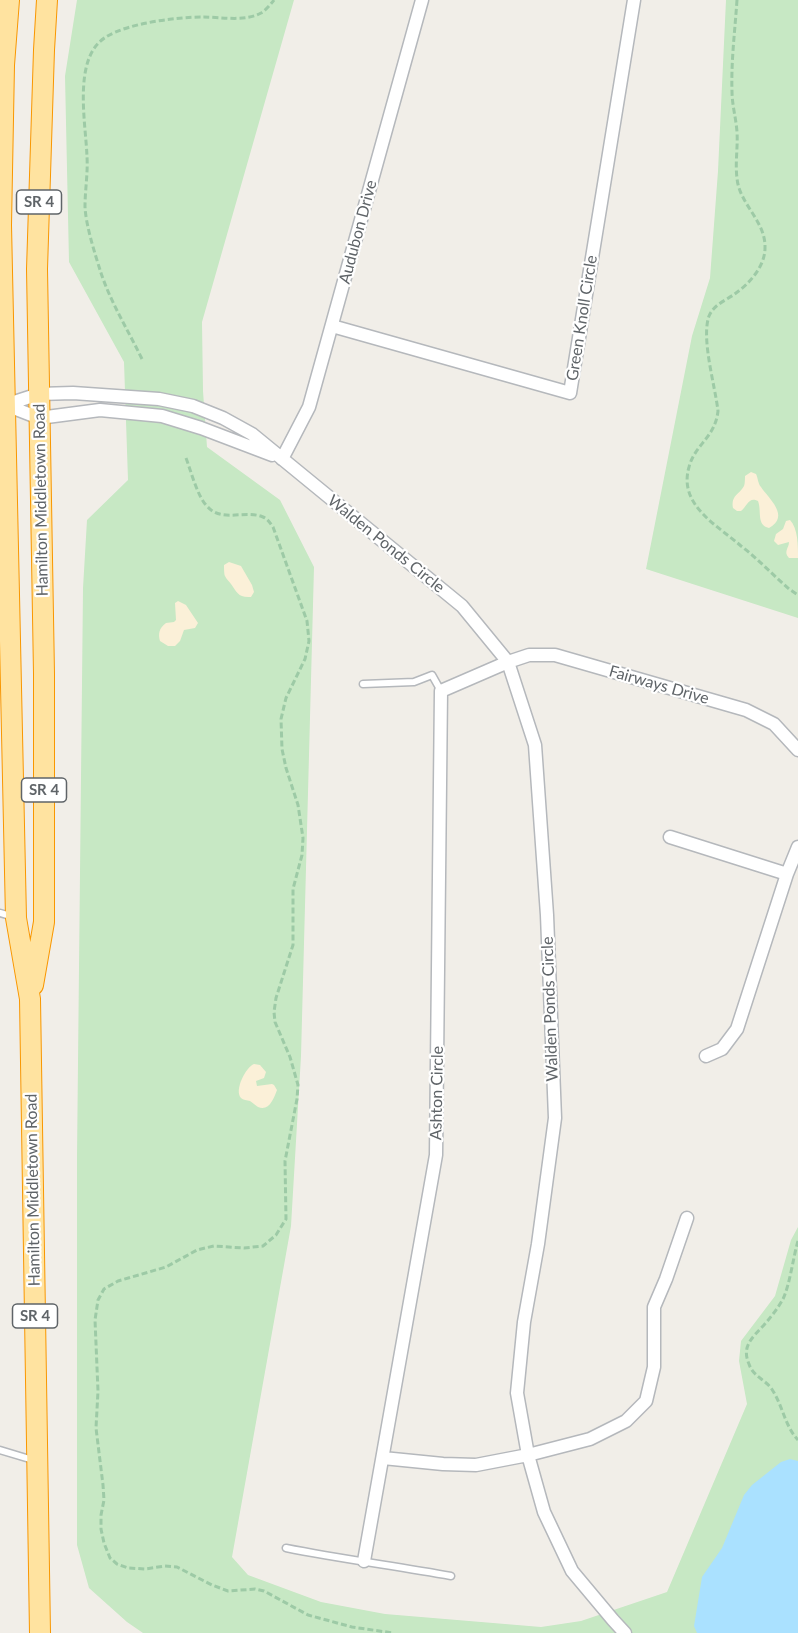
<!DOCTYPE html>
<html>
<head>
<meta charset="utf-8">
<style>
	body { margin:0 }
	canvas { display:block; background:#f1eee8 }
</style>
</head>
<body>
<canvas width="798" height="1633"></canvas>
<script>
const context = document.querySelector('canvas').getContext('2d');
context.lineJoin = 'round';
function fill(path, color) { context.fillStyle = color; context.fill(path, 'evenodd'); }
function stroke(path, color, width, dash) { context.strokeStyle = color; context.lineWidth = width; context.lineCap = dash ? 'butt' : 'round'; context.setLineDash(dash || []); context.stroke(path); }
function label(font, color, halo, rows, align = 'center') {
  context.font = font + ' Lato,sans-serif'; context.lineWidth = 4.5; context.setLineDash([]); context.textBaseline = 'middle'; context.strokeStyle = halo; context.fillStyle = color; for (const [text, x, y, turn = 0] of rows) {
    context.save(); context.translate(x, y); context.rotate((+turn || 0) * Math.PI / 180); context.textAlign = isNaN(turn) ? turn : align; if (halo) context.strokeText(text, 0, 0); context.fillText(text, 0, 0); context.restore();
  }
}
fill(new Path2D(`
	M77 0H294L202 322 203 391 207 447 280 500 314 567 301 1056 291 1226 232 1557 248 1575 321 1602 385 1614 541 1627 581 1621 667 1592 747 1404 739 1361 741 1341 775 1296 791 1240 798 1227V1633H143L127 1622 89 1588 77 1545V1157L83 588 87 520 128 480 124 362 69 262 65 76Z
	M726 0H798V618L646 569 692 336 710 278 718 171Z`), '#c7e8c4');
fill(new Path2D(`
	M751 472 756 474C758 478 758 484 761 487 768 498 791 516 769 528 756 525 762 511 758 501 749 496 747 506 741 511H737L733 508C731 495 739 495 744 486 745 484 745 478 745 476Z
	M790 520C798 528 798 546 798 558H789C783 552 789 548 789 542L778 545 774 541 776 534 783 529 786 521Z
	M229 562 241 566 252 585 254 592 251 597C238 598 237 592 231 584 229 581 226 579 225 576 224 575 224 566 224 565Z
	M178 601 186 605 198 623 195 628 184 630 180 641 175 646H168L160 641C158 634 159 628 166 623L174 622 176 620 175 603Z
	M254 1064 260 1065 266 1072 264 1078 256 1081 257 1086 272 1084 274 1085 277 1090C274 1098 269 1112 258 1107 255 1105 253 1103 250 1101 247 1100 243 1100 241 1098 234 1090 246 1067 254 1064Z`), '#fbf0d8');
fill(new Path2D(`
	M790 1459 798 1461V1633H697L694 1626 702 1577 722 1548 744 1495 752 1485 781 1462Z`), '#aae1ff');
const service = new Path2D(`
	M363 684 414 682 432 675 441 691
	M0 913 14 917
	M0 1450 33 1460
	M286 1548C341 1559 396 1566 451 1576`);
const minor = new Path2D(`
	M332 326 570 393 634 0
	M3 404 39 418 100 410 162 416 201 428 272 455
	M5 405 39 394 73 393 159 399 193 406 223 418 252 434 462 606 508 662 535 745 547 915 555 1118 538 1244 524 1322 517 1393 528 1455 544 1512 572 1571 613 1620 625 1633
	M282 459 309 407 422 0
	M670 837 787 874
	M706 1056 722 1049 737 1029 787 874 798 847
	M383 1458 443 1464 476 1465 528 1455 590 1439 626 1421 646 1401 654 1367V1307L666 1279 687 1218
	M364 1561 436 1155 441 691 508 662 529 655H555L746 710 774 724 798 750`);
const trunk = new Path2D(`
	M9 0 4 65 1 225 16 918 30 999 40 1633
	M33 985 44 922V674L37 269 44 50 47 0`);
stroke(service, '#b5b8bc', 9);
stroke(minor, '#b5b8bc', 15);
stroke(trunk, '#f99700', 22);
stroke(new Path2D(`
	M737 0C735 30 731 61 732 91 732 105 736 118 737 132 738 147 735 163 737 178 739 204 766 221 765 248 765 266 750 283 736 293 727 300 714 304 709 316 701 339 715 385 718 411 715 438 695 444 689 467 678 505 717 525 741 546 758 559 773 575 789 589L798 595
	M142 359C128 330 111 303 101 273 95 254 86 226 85 207 85 190 88 173 87 157 86 124 72 57 106 37 128 23 177 17 203 17 221 17 245 22 261 13 266 10 270 5 274 0
	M186 458C191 471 197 495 206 505 221 524 244 509 263 517 268 519 270 523 273 527L307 621 309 641 305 659 286 698 281 719 282 749 286 768 298 805 303 838 302 855 293 889V945L276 998 274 1012 275 1022 290 1057 298 1085 297 1099 285 1161 286 1219 276 1235 263 1246 244 1248 214 1246 205 1248 197 1250 166 1267 118 1281 104 1289 98 1300 95 1320 98 1391 96 1428 103 1485 104 1500 101 1515V1529L104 1543 110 1558 117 1564 128 1568 145 1569 165 1566 177 1567 212 1585 228 1591 255 1589 264 1591 308 1615 352 1627 393 1633
	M798 1241C793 1258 790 1284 783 1299 778 1308 771 1317 764 1325 753 1337 741 1346 749 1364 753 1377 767 1380 773 1391 783 1407 785 1426 798 1440`), '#9dcaa6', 3, [6, 3]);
stroke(service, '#fff', 6);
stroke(minor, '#fff', 12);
stroke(trunk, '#ffe3a0', 20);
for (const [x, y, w] of [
	[39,202,45],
	[44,790,45],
	[35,1316,45]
]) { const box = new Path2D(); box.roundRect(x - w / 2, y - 12, w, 24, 4.5); context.fillStyle = '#fff'; context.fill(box); stroke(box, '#5f6468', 1.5); }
label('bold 15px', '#5f6468', null, [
	["SR 4",39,202],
	["SR 4",44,790],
	["SR 4",35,1316]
]);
label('16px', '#5f6468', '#fff', [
	["Audubon Drive",358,232,-75],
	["Green Knoll Circle",582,318,-81],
	["Hamilton Middletown Road",41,500,-91],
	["Walden Ponds Circle",386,544,39],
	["Fairways Drive",659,685,16],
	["Walden Ponds Circle",550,1009,-92],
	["Ashton Circle",437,1093,-89],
	["Hamilton Middletown Road",33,1190,-91]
]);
</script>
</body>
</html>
